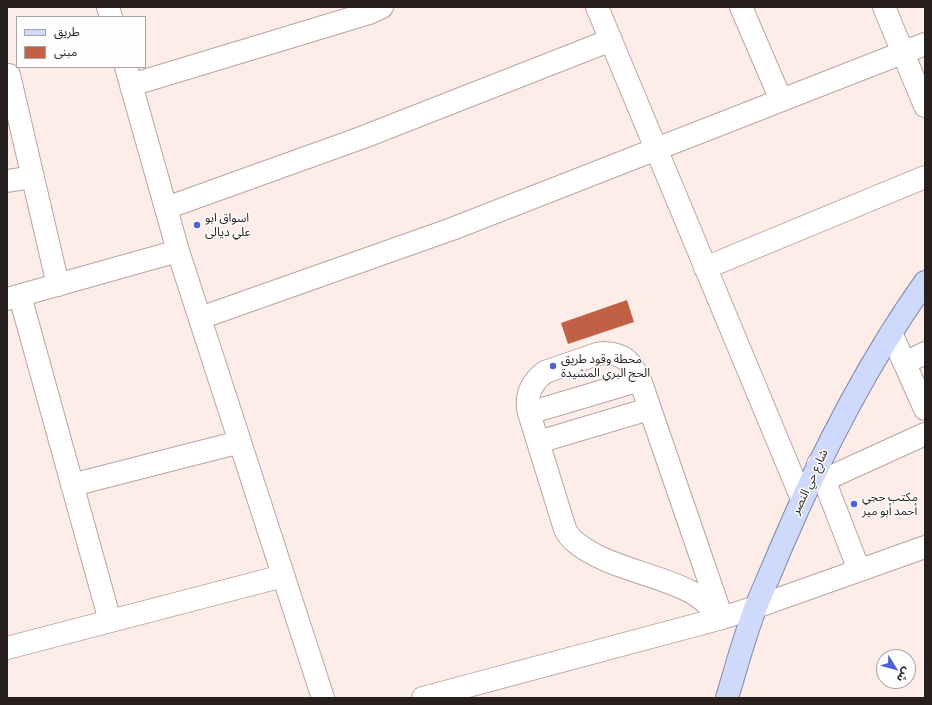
<!DOCTYPE html>
<html>
<head>
<meta charset="utf-8">
<style>
	body { margin:0 }
	#map { position:relative; width:932px; height:705px; overflow:hidden; background:#fdece7; font-family:Literata,"Noto Sans Arabic",serif }
	canvas { display:block }
	.frame { position:absolute; inset:0; border:8px solid #271f1d; pointer-events:none }
	.legend { position:absolute; left:16px; top:16px; width:130px; height:52px; box-sizing:border-box; background:#fdfdfd; border:1px solid #a7a4a3; margin:0; padding:5px 7px; list-style:none; font-size:12px; color:#271f1d }
	.legend li { display:flex; align-items:center; gap:8px; height:20px }
	.legend b { width:20px; border:1px solid #a7a4a3 }
	.north { position:absolute; left:876px; top:649px; width:40px; height:40px; box-sizing:border-box; background:#fdfdfd; border:1px solid #a7a4a3; border-radius:50%; rotate:127deg; font-size:11px; font-weight:700; line-height:16px; text-align:center; color:#271f1d }
	.north::after { content:''; display:block; margin:auto; width:14px; height:18px; background:#4d62d7; clip-path:polygon(50% 0,100% 100%,50% 72%,0 100%) }
</style>
</head>
<body>
<div id="map">
<canvas width="932" height="705"></canvas>
<div class="frame"></div>
<ul class="legend">
<li><b style="height:5px;background:#cfd9fb"></b>طريق</li>
<li><b style="height:11px;background:#c06045"></b>مبنى</li>
</ul>
<div class="north">ش</div>
</div>
<script>
const context = document.querySelector('canvas').getContext('2d');
context.lineJoin = 'round';
function fill(path, color) { context.fillStyle = color; context.fill(path, 'evenodd'); }
function stroke(path, color, width, dash) { context.strokeStyle = color; context.lineWidth = width; context.lineCap = dash ? 'butt' : 'round'; context.setLineDash(dash || []); context.stroke(path); }
function label(font, color, halo, rows, align = 'center') {
  context.font = font + ' Literata,"Noto Sans Arabic",serif'; context.lineWidth = 3; context.setLineDash([]); context.textBaseline = 'middle'; context.strokeStyle = halo; context.fillStyle = color; for (const [text, x, y, turn = 0] of rows) {
    context.save(); context.translate(x, y); context.rotate((+turn || 0) * Math.PI / 180); context.textAlign = isNaN(turn) ? turn : align; if (halo) context.strokeText(text, 0, 0); context.fillText(text, 0, 0); context.restore();
  }
}
fill(new Path2D(`
	M627 300 634 322 568 344 561 323Z`), '#c06045');
const minor = new Path2D(`
	M108 7 111 17
	M597 7 802 499
	M741 7 781 100
	M884 7 925 106
	M126 67 178 251 323 698
	M9 75 58 285
	M131 85 369 13 382 7
	M7 181 33 177
	M166 208 361 138 611 40
	M705 268 925 177
	M20 296 110 621
	M7 299 178 251
	M200 318 452 229 925 44
	M891 333 925 409
	M605 353C625 354 631 362 640 380L722 618C712 608 702 597 689 591 654 573 604 567 574 541 570 538 567 533 565 529L529 413C525 396 531 383 545 372L597 354Z
	M905 363 925 353
	M529 413 640 380
	M538 442 649 409
	M818 464 859 570
	M824 480 925 434
	M72 485 240 442
	M7 648 283 576
	M423 698 722 618 756 607 925 547`);
const major = new Path2D(`
	M727 698C736 668 744 638 755 609 763 589 772 570 780 550 820 456 866 365 925 282`);
stroke(minor, '#b9a59f', 24);
stroke(major, '#7f88ab', 24);
stroke(minor, '#fff', 22);
stroke(major, '#cfd9fb', 22);
for (const [x, y, r, color] of [
	[197,225,4,"#4d62d7"],
	[553,366,4,"#4d62d7"],
	[854,504,4,"#4d62d7"]
]) { const dot = new Path2D(); dot.arc(x, y, r, 0, 2 * Math.PI); context.fillStyle = color; context.fill(dot); stroke(dot, '#fdfdfd', 1.5); }
label('12px', '#271f1d', '#fdfdfd', [
	["اسواق ابو",205,218],
	["علي ديالى",205,232],
	["محطة وقود طريق",561,359],
	["الحج البري المشيدة",561,373],
	["مكتب حجي",862,497],
	["أحمد أبو مير",862,511]
], 'left');
label('12px', '#271f1d', '#fdfdfd', [
	["شارع حي النصر",810,482,-65]
]);
</script>
</body>
</html>
